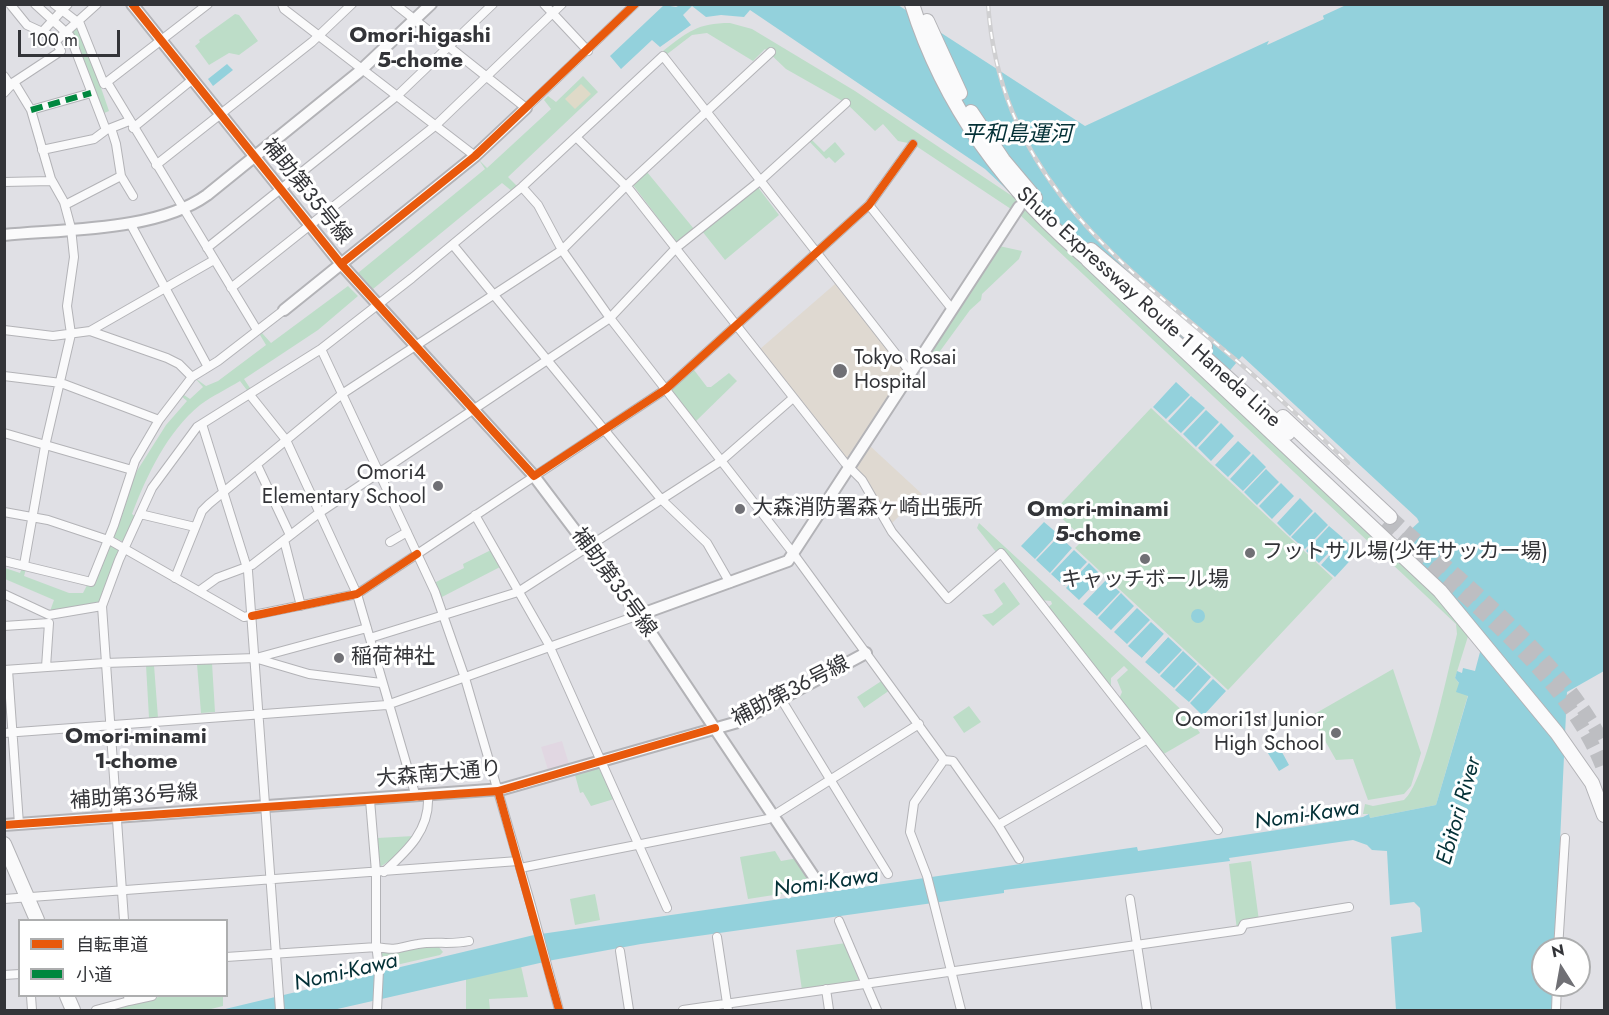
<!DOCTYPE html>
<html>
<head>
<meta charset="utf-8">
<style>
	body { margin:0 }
	#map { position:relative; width:1609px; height:1015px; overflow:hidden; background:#e0e0e5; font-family:Jost,"Noto Sans JP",sans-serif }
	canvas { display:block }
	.frame { position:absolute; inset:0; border:6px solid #333438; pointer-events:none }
	.legend { position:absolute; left:18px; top:919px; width:210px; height:78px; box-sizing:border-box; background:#fff; border:2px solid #adaeaf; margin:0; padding:8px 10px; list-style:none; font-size:18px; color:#333438 }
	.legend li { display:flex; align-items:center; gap:12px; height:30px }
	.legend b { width:30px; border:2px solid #adaeaf }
	.north { position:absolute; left:1531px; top:937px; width:60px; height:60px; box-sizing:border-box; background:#fff; border:2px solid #adaeaf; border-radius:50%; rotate:349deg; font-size:16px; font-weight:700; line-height:24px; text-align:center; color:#333438 }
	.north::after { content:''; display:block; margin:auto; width:21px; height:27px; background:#707075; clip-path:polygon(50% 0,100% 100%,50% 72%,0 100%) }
	.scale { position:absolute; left:18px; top:30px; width:102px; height:27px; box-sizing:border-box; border:3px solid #333438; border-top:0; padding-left:8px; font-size:18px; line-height:21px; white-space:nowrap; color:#333438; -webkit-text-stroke:4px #fff; paint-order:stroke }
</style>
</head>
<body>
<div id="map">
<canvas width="1609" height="1015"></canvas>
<div class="frame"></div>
<ul class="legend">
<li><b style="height:8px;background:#e8590c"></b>自転車道</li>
<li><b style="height:8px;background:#00873e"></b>小道</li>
</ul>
<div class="north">N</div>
<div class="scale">100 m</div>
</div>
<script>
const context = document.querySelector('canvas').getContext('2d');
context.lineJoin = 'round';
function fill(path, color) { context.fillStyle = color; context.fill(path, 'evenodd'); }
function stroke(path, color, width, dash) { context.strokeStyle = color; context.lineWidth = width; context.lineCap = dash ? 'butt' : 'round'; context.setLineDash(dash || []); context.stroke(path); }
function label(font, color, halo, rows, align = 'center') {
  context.font = font + ' Jost,"Noto Sans JP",sans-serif'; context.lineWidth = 6; context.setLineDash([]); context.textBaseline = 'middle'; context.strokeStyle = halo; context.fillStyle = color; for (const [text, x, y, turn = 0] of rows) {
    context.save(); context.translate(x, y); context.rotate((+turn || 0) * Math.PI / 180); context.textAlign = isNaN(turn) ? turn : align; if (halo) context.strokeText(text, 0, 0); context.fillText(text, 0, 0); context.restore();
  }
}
fill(new Path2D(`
	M562 741 569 764 548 770 541 747Z`), '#e1d7e2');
fill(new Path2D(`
	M835 284 904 370V377L846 459 760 349Z
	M869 445 922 494 892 523 889 522 852 469Z`), '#dfd9d1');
fill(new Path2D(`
	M235 14 239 15 258 41 239 55 229 53 209 65 195 46 200 42 199 40Z
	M730 23 752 29 855 91 1024 204 1462 618 1470 630 1455 678 1468 695 1436 805 1370 818 1369 814H1363L1365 804 1373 806 1404 800C1425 783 1449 666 1457 634L1456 624 1020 215 913 144 898 141 883 124 875 131 846 103 786 69 765 49 753 61 707 33 692 35 666 55 663 51C688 32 697 23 730 23Z
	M77 26 80 27 109 111 102 114 70 32Z
	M583 76 598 92 508 177 518 187 513 192 502 183 373 289 358 273 485 169 479 160 487 168 551 109 544 100 548 96 556 102Z
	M810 138 824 152 835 142 845 154 835 163 829 157 826 159 808 140Z
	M647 172 694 229 677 243 633 185Z
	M757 186 779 215 725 260 702 231Z
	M999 246 1022 251 1019 259 982 294 981 300 970 310 935 358 930 353Z
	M348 286 358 296 318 330 244 379 252 391 249 393 240 381C227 389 212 396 200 405 167 432 147 475 132 514L136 517 124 542 110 536 135 474 166 425 187 401 180 395 181 393 190 399 203 387 195 378 206 386 218 381 266 345 260 335 262 333 271 343Z
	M691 366 707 387H711L729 373 737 381 693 424 666 389Z
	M1151 408 1333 578 1228 690 1075 548 1084 539 1054 511Z
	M979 523 1188 716 1200 733 1162 755 1119 699 1122 692 1117 680 1128 670 1124 666 1111 678V689L1047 608 1052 604 1051 601 1040 600 1000 549 996 552 977 528Z
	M109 542 120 548 98 605 49 614 54 600 5 579V568L20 573 22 568 26 569 24 576 69 593H83Z
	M491 550 500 567 440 598 434 583 464 568 463 564Z
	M1004 582 1020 604 993 626 982 615 992 613 1003 604 994 590Z
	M212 663 215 712 201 713 197 664Z
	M146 665H154L158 718H149Z
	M1393 669 1421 753 1411 786 1404 794 1368 800 1353 759 1336 760 1311 716Z
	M883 680 890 690 864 708 857 697Z
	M969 706 981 722 964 733 953 717Z
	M599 768 614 799 591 806 583 792 580 793 575 775Z
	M414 836 395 857 380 867 377 838Z
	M775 851 781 861 798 858 819 888 748 899 740 857Z
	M1251 861 1259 921 1237 930 1229 864Z
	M595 894 600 920 575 925 570 899Z
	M846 943 860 976 856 982 802 990 796 950Z
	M438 946 443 952 440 955 383 968 381 950C401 953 418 947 438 946Z
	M521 966 528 997 489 999 490 1010H466V978Z
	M163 996H223V1006L207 1010H105Z`), '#bdddc8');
fill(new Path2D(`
	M581 84 591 94 575 109 565 99Z`), '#dfdac8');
fill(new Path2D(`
	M682 4 898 5 1085 126 1346 5H1604V671L1567 692 1555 949H1543V985H1554L1553 1010H1396L1391 937 1422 932 1420 908 1414 902 1390 905 1387 851 1372 850 1367 845 1353 840 1229 858 1230 861 1004 890V893L641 944 553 960 333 1010H221L534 935 1137 847 1138 851 1363 817 1369 814 1370 818 1436 805 1468 696 1456 692 1459 683 1455 678 1457 671 1462 673 1463 668 1475 671 1484 637 1397 542 1419 522 1417 518 1242 356 1216 387 985 169 750 10 744 17 721 15 706 17 692 6 683 15 691 25 660 47 652 40 621 69 610 56 664 5 676 7Z
	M227 64 233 70 213 86 208 79Z
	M1176 382 1190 395 1166 419 1153 407Z
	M1191 396 1205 408 1181 433 1168 421Z
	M1206 410 1219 422 1196 447 1183 434Z
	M1221 423 1234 436 1211 461 1198 448Z
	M1238 441 1251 453 1228 477 1215 465Z
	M1253 454 1266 467 1243 491 1230 479Z
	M1266 469 1279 482 1257 505 1244 492Z
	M1281 483 1294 496 1272 519 1259 506Z
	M1300 498 1313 511 1290 536 1277 523Z
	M1315 512 1328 525 1305 549 1291 537Z
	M1044 522 1058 534 1035 559 1021 546Z
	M1329 526 1343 538 1319 563 1306 551Z
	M1059 536 1072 548 1050 573 1036 560Z
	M1344 539 1358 552 1335 577 1321 565Z
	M1074 550 1087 562 1064 586 1051 574Z
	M1089 563 1102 576 1079 600 1066 588Z
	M1106 580 1120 592 1097 616 1083 604Z
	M1121 593 1134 606 1111 630 1098 618Z
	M1137 608 1150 620 1127 644 1114 632Z
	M1191 616a7 7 0 1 1 14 0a7 7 0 1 1-14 0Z
	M1151 622 1164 634 1142 658 1128 646Z
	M1168 637 1182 650 1159 674 1145 662Z
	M1183 651 1197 664 1174 688 1160 676Z
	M1198 665 1211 677 1189 702 1175 690Z
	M1213 679 1226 691 1203 716 1190 703Z
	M1277 743 1289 765 1279 771 1266 750Z`), '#93d1dc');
fill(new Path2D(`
	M1322 13 1324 19 1267 45 1271 36Z
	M1164 634 1168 637 1143 664 1140 660Z`), '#e0e0e5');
stroke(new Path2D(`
	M1390 517C1462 582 1562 658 1604 745
	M1383 524C1457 591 1569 675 1604 771`), '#bdbec2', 14, [14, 7]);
const street = new Path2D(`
	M35 4 70 36 106 130
	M54 4 80 24 104 84 107 82 257 330
	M282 4 284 9 475 156
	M395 4 526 108 635 4
	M544 4 588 51
	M43 31 68 4
	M56 41 97 4
	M4 76 11 86
	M14 82 31 110 51 179 64 202 71 228 74 257 67 306 71 334 45 446 24 565
	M107 82 208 4
	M4 93 14 82 61 51 53 37 27 25 10 4
	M31 110 91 93
	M111 128 116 144 121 176 133 196
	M133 128 193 79
	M576 137 629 189 845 463 862 480 892 532 948 599 1001 553 1218 830
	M42 150 94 139 106 130 129 121
	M156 165 312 42 352 4
	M4 182 52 181
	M522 187 538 205 562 250 610 318 793 553 944 760 953 761 998 825 1146 740
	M65 205 121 176
	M869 205 952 309
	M130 223 208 367
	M453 245 661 499 707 543 730 583
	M207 248 398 95 493 4
	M231 288 436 125 562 4
	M4 330 53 336 90 331 214 260
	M90 331 167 358 179 364 192 377
	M321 349 435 592 465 678 531 905 559 1010
	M4 376 61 383 159 420
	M250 395 286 440 357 594 416 797
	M202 424 248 571 280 1010
	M4 433 132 470
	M257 465 290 535
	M4 512 48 520 111 541 244 617 357 594 666 389 869 205 913 144
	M140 514 195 527
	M475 515 548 643 667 908
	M284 540 301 606
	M390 542 407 532
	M4 561 91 582 114 525 135 461 159 420 192 377 218 361 284 310
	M175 578 202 511 209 504 342 394 562 250 626 186 771 52
	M199 591 217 578 252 565 319 513 610 318 676 248 761 180 846 103
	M4 594 49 615 102 606
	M4 626 49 623 46 667
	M370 638 518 592 721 461 793 398
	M258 659 309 674 381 683
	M4 670 105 663 256 658 367 628
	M8 670 19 824
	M781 699 888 874
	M4 733 387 705 639 615
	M944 760 914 803 910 832 927 876 961 1010
	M370 800 376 872V943L379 970 377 1010
	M998 825 1019 859
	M520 868 768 819 919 724
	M384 872C408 850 430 830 428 796
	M4 899 518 861
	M1130 899 1147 1010
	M124 920 102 606 119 560 152 488 197 427 321 349 412 278 522 187 663 56 910 372
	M839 921 877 1010
	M717 937 728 1010
	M1558 949 1565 838
	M620 951 629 1010
	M226 957 377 947C399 951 398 947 418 944 435 941 452 945 469 941
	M4 975 20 974
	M826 989 829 1010
	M31 996 32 1010
	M129 1001 152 996
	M96 1010 129 1001 128 996
	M683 1010 1241 930 1244 924 1349 907
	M1556 1010 1557 985`);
const secondary = new Path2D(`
	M132 4 341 264 534 476 639 615 820 886
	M4 235C66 229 157 231 207 195L359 72 431 4
	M284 310 475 156 526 108
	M639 615 788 561 1019 207
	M4 825 503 789 738 722 866 653`);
const highway = new Path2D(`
	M912 4C945 110 1011 196 1096 266
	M927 21 960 93
	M971 112 1003 160 1035 198
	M1091 250 1205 346
	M1088 260 1440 591 1557 733 1592 783 1604 815
	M1189 343 1288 433
	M1283 417 1390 517
	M4 844 37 920
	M67 996 73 1010`);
stroke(street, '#b3b3b7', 10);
stroke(secondary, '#b3b3b7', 14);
stroke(highway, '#b3b3b7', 16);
stroke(street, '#fafafb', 8);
stroke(secondary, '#fafafb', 10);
stroke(highway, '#fafafb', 14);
const rail = new Path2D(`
	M988 4C1000 173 1111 256 1230 355 1271 389 1309 426 1348 463`);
stroke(rail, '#cfcfd1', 4.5);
stroke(rail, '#fff', 2, [7]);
stroke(new Path2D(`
	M31 110 91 93`), '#00873e', 6, [12, 6]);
stroke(new Path2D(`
	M132 4 341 264 534 476 666 389 869 205 913 144
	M341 264 475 156 635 4
	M252 616 357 594 417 554
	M498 791 559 1010
	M4 825 498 791 715 728`), '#e8590c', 8);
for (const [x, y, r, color] of [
	[840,371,8,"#707075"],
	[438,486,6,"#707075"],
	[740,509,6,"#707075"],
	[1250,553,6,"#707075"],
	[1145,559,6,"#707075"],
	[339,658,6,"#707075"],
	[1336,733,6,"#707075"]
]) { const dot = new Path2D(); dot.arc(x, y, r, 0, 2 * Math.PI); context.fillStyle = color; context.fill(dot); stroke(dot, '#fff', 2); }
label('21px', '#333438', '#fff', [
	["補助第35号線",306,192,51],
	["Shuto Expressway Route 1 Haneda Line",1148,308,42],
	["補助第35号線",613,583,54],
	["補助第36号線",791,692,-27],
	["大森南大通り",439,775,-5],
	["補助第36号線",134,798,-4]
]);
label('21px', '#333438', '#fff', [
	["Tokyo Rosai",854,359],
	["Hospital",854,383],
	["Omori4",426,474,"right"],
	["Elementary School",426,498,"right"],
	["大森消防署森ヶ崎出張所",752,509],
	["フットサル場(少年サッカー場)",1262,553],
	["キャッチボール場",1145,581,"center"],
	["稲荷神社",351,658],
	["Oomori1st Junior",1324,721,"right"],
	["High School",1324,745,"right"]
], 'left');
label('bold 22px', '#333438', '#fff', [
	["Omori-higashi",420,37],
	["5-chome",420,62],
	["Omori-minami",1098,511],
	["5-chome",1098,536],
	["Omori-minami",136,738],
	["1-chome",136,763]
]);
label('italic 22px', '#033036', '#fff', [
	["平和島運河",1017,136],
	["Ebitori River",1460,811,-74],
	["Nomi-Kawa",1307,816,-8],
	["Nomi-Kawa",826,884,-8],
	["Nomi-Kawa",346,973,-13]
]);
</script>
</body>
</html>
